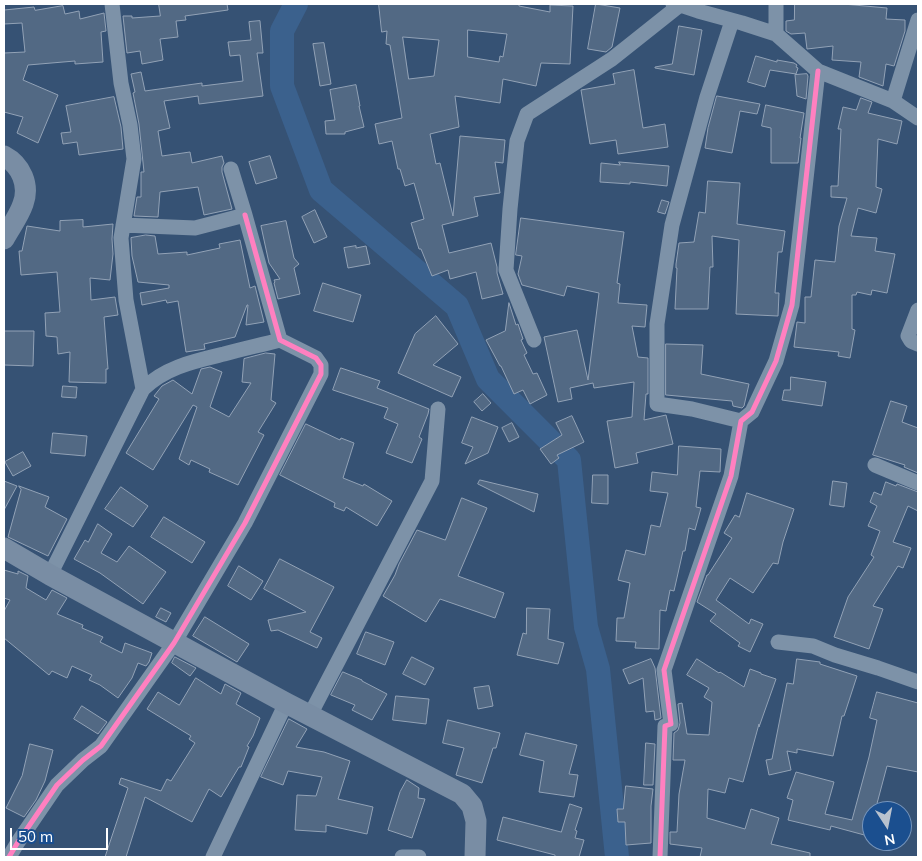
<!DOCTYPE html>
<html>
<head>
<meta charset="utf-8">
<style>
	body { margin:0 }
	#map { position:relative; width:922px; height:861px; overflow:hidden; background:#365274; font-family:Mulish,sans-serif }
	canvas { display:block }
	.frame { position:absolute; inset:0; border:5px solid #fff; pointer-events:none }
	.north { position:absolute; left:862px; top:801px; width:50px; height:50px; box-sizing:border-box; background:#1b4f8f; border:1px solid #7695bc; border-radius:50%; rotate:169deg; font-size:14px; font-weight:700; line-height:20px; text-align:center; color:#fff }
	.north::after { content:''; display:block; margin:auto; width:18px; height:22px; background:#b9c2ce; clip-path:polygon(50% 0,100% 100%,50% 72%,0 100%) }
	.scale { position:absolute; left:10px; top:828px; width:98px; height:22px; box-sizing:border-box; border:2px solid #fff; border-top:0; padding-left:6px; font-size:15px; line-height:18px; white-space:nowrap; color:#fff; -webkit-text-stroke:4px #1b4f8f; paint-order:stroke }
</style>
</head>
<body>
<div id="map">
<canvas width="922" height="861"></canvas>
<div class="frame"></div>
<div class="north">N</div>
<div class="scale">50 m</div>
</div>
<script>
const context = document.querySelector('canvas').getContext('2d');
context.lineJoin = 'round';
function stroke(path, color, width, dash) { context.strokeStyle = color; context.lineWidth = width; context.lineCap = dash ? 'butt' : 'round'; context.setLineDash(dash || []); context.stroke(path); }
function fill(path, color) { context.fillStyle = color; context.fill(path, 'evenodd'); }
stroke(new Path2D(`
	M296 4 282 31V86L321 190 457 306 488 379 569 460 586 627 598 669 617 857`), '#3b618d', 24);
const building = new Path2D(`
	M159 4H227L228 10 185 16 186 20 176 21 178 37 160 39 163 60 142 64 140 51 127 53 123 16H132V18L160 16Z
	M379 4H519V6L550 12V5L573 6 570 64 541 63 536 86 503 79 500 103 455 96 459 127 430 134 436 164 440 163 453 216 460 136 505 140 503 163 495 162 500 193 474 197 478 216 442 225 449 253 491 243 497 267V273L503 294 482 299 476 272 450 279 448 270 432 276 421 249H419L411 223 424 219 414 183 405 186 400 169H398L392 141 379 144 375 124 402 118 390 45 386 44 387 31 382 32ZM468 30 507 34 503 57 500 56 499 62 468 57ZM403 37 439 40 434 76 409 79Z
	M596 4 620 8 612 47 606 52 588 49Z
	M795 4H843L887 8 886 19 905 20V31L894 66 886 64 883 86 859 77 861 62 832 60 833 46 807 49 805 33 791 34 786 31V21L794 20Z
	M63 6 65 14 79 11 80 19 104 13 106 31 101 32 103 62 75 64V61L28 65 23 80 58 95 38 143 17 133 23 117 4 112V53L25 52 22 23 4 24V10L34 7 35 10Z
	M260 21 263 53H257L263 96 199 104 198 96 164 101 170 128 158 131 162 156 190 152 192 163 222 156 224 163 222 167V172L232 209 204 215 198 187 160 192 158 217 134 216 137 197H141V172H144L139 124 133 93 135 92 131 74 141 72 145 91 202 83V86L243 81 240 55 230 56 228 42 251 40 249 22Z
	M679 26 702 30 694 75 655 68V67L672 64Z
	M324 43 331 84 320 86 313 44Z
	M756 56 777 62V60L794 63 797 65 796 67 798 68 796 74 770 70 765 87 748 82Z
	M634 70 643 128 665 124 668 147 618 154 616 140 590 144 581 90 615 84 613 74Z
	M807 74 808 76 806 99 797 96 795 75Z
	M356 85 360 106H359L364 127 345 132V134H326L325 121 335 120 330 90Z
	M717 96 760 104 757 114 740 111 732 153 705 148 708 128Z
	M114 97 121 127 123 149 79 155 77 142 63 144 61 133 71 132 66 106Z
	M861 98 872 102 868 113 902 121 897 144 878 139 876 187 882 189 876 213 858 208 851 236 877 238 875 251 895 254 887 293 872 290 871 295 857 292 856 295H852V329L855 330 850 358 838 356 839 352 794 347 797 322 805 323V297H811L815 260 835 262 839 226 847 198 831 197V186H838L841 129H838L843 107 856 110Z
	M766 105 804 113 800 138H801L798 163H771V128L762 126Z
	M270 156 277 178 256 184 249 162Z
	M619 162 669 166 667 186 630 182V184L600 182 601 163 620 165Z
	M708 181 740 183 737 224 785 231 782 252H778L775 293H779L778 316 736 314 739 240 712 236 713 267H710L708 309H675L677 268H676V264L679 243 694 242 699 212 705 213Z
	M662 200 669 202 665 214 658 212Z
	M315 210 327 237 314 243 302 217Z
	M521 218 624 232 617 283 620 284 618 303 647 305 645 327 632 326 638 357 648 358V394H646L644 420 666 415 673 444 636 453 638 463 615 468 607 421 632 417 634 382 594 388 593 383 570 388 572 399 558 402 544 337 577 330 588 380 599 293 567 286 564 296 522 285 518 274 522 256 516 255Z
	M83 220V227L113 224 112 239 113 254 110 280 90 278 91 300 115 297 118 315 104 317 108 369H106V383L69 382 70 352 58 354 57 337 46 336 45 313 60 312 57 272 21 275 19 251H22L27 226 60 231V221Z
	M286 221 294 258 299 264 294 268 300 294 278 299 274 283 275 282 274 280 280 279 269 263 261 226Z
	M146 235 155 236 158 254 187 252V255L220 248 219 244 240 240 250 288 255 286 264 322 246 325 248 305H247L235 337 204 344 205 349 186 352 178 301 167 303 166 300 142 305 140 293 169 288V285L138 282 132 256 131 238Z
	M356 246V248L366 246 370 264 348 268 344 248Z
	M323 283 361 295 353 322 314 311Z
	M509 303 516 325 518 324 523 339 521 340 527 353 524 355 533 374 537 373 547 395 530 404 523 390 514 394 501 366H500L486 340 505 331Z
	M436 316 458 344 433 365 461 377 452 397 398 373 415 334Z
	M4 331H34L33 366 4 365Z
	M666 344 703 345 701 374 749 384 744 406 742 408 733 406 732 401 666 395Z
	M266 353 275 354 271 400 276 403 258 432 264 435 238 485 209 472 210 469 191 460 189 465 179 459 197 407 193 405 153 470 126 453 159 399 154 396 162 386 173 380 192 394 201 369 210 367 222 372 210 407 229 417 251 383 242 382 244 359Z
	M341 368 380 381 377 388 429 409 428 414 419 437 422 439 412 463 386 453 398 424 384 418 388 408 333 390Z
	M791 377 826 382 822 406 782 400 784 390H790Z
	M63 386 77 387 76 398 62 397Z
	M483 394 491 403 482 411 474 402Z
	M891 401 907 406 902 422 918 428V473L904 467 905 465 873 455Z
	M572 416 584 442 557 455 559 458 551 464 540 449 562 435 556 423Z
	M472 417 498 427 488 453 465 464 473 447 462 443Z
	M512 423 519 437 509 442 502 428Z
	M306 424 340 440 341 438 354 443 343 478 363 486 364 484 392 501 377 526 346 507 344 511 334 507 335 503 280 475Z
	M53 433 87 436 85 456 51 453Z
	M679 446 721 449 720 472 700 471 696 507 701 508 695 530 689 528 685 551H683L674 591 670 590 666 611 660 610 659 649 635 648 636 642 616 641 617 618H624L630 583 618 580 626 550 645 555 651 525 660 527 668 493 650 491 652 472 677 475Z
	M23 452 31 466 13 476 5 462Z
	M593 475H608V504L592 503Z
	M480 480 538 494 534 512 478 484Z
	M4 481 17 486 4 510Z
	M833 481 847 483 844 507 830 505Z
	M886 482 896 486 897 484 918 492V511L908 506 893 542 911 548 903 568 898 566 873 606 883 609 869 649 834 637 848 597 874 557 871 555 880 531 868 526 877 506 870 502 874 492 881 495Z
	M19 486 49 497 45 507 67 519 48 556 8 537 21 490Z
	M121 487 148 506 133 527 105 509Z
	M747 493 794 509 783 542 778 564 773 563 753 593 730 578 716 600 749 624 751 619 763 624 750 652 738 646 740 643 710 621 716 614 697 602 707 575H708L732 538 724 533 735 515 739 517Z
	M462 498 487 508 458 576 504 593 495 618 440 599 426 622 383 596 395 575 399 564 417 530 445 540Z
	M164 517 205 542 192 563 151 537Z
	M98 524 112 534 101 553 117 562 129 546 166 572 143 604 100 573 74 559 85 540 88 542Z
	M280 559 334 587 310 632 322 638 317 648 278 630 271 631 268 620 306 612 264 589Z
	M239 566 263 581 251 600 228 586Z
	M4 570 18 574V571L28 576 26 588 46 600 52 590 67 598 57 614 83 625 82 628 103 637 100 642 122 653 125 643 152 653 149 662 146 666 138 663 132 678 118 698 100 685 89 680 92 675 72 666 67 678 52 671 49 675 4 638V611L10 600 4 598Z
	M161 608 171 613 166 622 156 617Z
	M527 608 550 609 548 639 564 643 558 664 517 655 523 633 526 634Z
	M205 617 249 644 237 662 193 636Z
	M366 632 394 642 385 665 357 654Z
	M175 657 196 668 190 676 172 663Z
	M412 657 434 668 425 685 403 674Z
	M651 659 655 668 661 718 659 719 655 720 654 711 646 712 643 678 629 684 623 670Z
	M697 659 719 673 720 672 744 687 750 669 761 673V674L776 679 759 727V724L743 782 729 778 725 793 708 789 707 818 745 829 751 809 779 818 771 844 810 853V857H700L702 848 670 844V832H677L679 794 685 760H673L674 733 678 730 680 723 678 704 682 703 687 734 709 735 712 702 704 697 709 688 687 675Z
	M797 659 820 662V664L857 676 844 716H842L833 756 797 749V753L787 751 791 770 769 775 766 760 772 759 787 683 793 684Z
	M343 672 362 680V681L387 694 372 720 352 710 355 705 331 695Z
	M196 678 221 694 225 684 241 693 236 704 260 718 253 736 247 746 249 747 241 767H239L221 797 209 789 192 822 145 797 126 857H105L128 788 119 784 121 778 161 791 167 779 171 781 195 743 189 739 191 736 147 709 158 692 179 705Z
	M489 686 493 706 478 709 474 688Z
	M877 692 918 703V772L887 766 875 811H872V820L868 836 831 826 830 830 788 820 793 800 787 798 796 772 834 782 825 814 852 820 869 757 877 720 870 718Z
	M396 696 429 699 426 724 393 720Z
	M82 706 107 722 98 734 74 719Z
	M289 719 307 729 296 747 324 752 350 761 338 799 373 807 367 834 326 825V832L295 830 297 795 316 796 322 777 288 771 283 785 261 777Z
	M448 720 500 733 496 748H493L482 783 456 775 464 748 443 743Z
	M526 733 577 745 569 774 578 775 574 797 539 792 544 761 520 755Z
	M646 743 655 744 653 785H644Z
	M30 744 53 750 45 781 36 800 24 817 6 808 22 776Z
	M407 780 419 788 418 798 425 799 412 838 388 830 400 792Z
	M626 786 653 789 651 806V843L626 845 625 822H618L617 809H623Z
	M570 804 582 808 575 830 577 831 575 838 584 840 579 857H555V855L497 840 503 817 561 832Z`);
fill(building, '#526984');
stroke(building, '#92a2b6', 1);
stroke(new Path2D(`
	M112 4 121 83 130 125 134 159 121 238 126 300 143 389
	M673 4 680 5 698 11 742 23 776 34 818 71 893 101 918 118
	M732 21 707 97 672 225 657 324V404L692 409 741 421
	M776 34V4
	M893 101 918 20
	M123 225 195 228 245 215 231 169
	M918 310 908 336 911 341 918 344
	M534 340 506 270 510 209 517 141 527 114 612 59 680 5
	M875 465 918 483
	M50 575 143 389C165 367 195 361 224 354 242 349 261 345 280 340
	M778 642 813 646 835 655 878 668 918 682
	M310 715 432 481 438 409
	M9 857 18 842 57 785 83 760 101 746 174 643 245 523 321 374V365L316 358 280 340 245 215
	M213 857 286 703
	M402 857H419
	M660 857 665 726 671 724 664 670 731 476 741 421 752 412 776 361 792 305 818 71`), '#7d92a8', 15);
stroke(new Path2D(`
	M4 156C21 165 30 185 23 204 19 216 10 228 4 239
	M4 548 50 575 286 703 462 794 472 806 476 821 475 857`), '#798da4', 21);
stroke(new Path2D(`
	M9 857 18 842 57 785 83 760 101 746 174 643 245 523 321 374V365L316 358 280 340 245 215
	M660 857 665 726 671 724 664 670 731 476 741 421 752 412 776 361 792 305 818 71`), '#ff80c0', 5);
</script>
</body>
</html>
